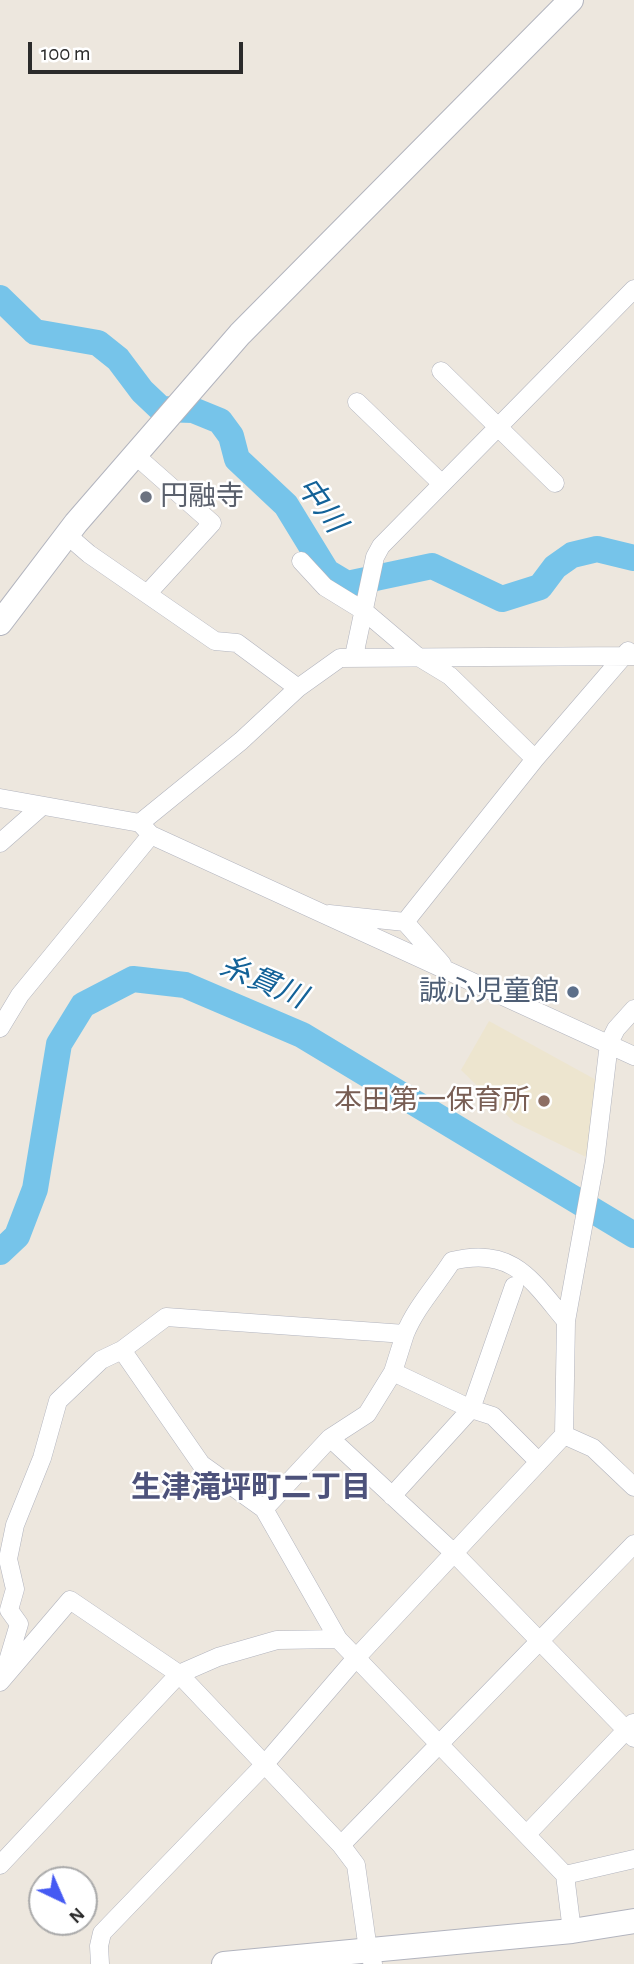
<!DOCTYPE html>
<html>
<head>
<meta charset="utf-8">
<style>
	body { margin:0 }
	#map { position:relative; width:634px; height:1964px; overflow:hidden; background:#ede7de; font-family:"Alegreya Sans",sans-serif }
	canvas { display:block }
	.north { position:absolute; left:28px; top:1866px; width:70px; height:70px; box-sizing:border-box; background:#fff; border:2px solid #aaa; border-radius:50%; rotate:136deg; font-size:19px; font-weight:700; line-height:28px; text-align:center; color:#2b2b2b }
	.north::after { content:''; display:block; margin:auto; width:24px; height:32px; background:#455af3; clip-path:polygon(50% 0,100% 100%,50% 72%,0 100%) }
	.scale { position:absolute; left:28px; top:42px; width:215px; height:32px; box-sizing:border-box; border:4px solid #2b2b2b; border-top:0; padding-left:9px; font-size:21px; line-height:24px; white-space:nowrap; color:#2b2b2b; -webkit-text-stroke:5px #fff; paint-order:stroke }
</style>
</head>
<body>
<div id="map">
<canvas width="634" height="1964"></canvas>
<div class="north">N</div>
<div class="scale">100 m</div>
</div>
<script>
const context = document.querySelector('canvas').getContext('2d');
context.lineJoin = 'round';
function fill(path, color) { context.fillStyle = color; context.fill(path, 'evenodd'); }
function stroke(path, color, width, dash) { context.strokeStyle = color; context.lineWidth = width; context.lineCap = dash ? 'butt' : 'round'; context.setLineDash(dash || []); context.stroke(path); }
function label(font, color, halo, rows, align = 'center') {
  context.font = font + ' "Alegreya Sans","Noto Sans JP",sans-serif'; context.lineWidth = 5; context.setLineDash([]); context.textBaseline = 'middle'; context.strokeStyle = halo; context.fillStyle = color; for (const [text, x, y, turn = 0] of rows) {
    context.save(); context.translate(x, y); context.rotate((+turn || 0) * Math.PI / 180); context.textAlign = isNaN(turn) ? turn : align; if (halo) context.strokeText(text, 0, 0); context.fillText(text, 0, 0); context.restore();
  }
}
fill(new Path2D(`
	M489 1021 598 1081 588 1158 514 1122 461 1070Z`), '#ede5cf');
stroke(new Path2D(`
	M0 298 35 332 98 343 118 359 142 391 161 409 193 410 220 421 231 436 237 459 286 505 327 572 347 584 432 566 502 599 540 587 555 567 572 555 597 549 634 558
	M0 1252 17 1236 35 1189 59 1044 83 1005 133 979 185 985 302 1035 634 1235`), '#76c4ea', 26);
const street = new Path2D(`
	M441 371 555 483
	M357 402 441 483
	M135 455 212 523 148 593
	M67 535 89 554 215 641 237 643 298 688
	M301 561 325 587 364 611 417 656 450 676 535 759
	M354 656 375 557 381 546 634 289
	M0 798 140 823 151 835 634 1056
	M140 823 241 741 298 688 340 658 634 656
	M0 843 42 806
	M329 914 405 922
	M442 964 405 922 535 759 628 651
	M0 1028 20 995 151 835
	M405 1334 393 1372 471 1409 493 1416 539 1462
	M122 1350 201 1464 264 1509 338 1639 565 1875 572 1931
	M564 1435 593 1448 634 1487
	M330 1438 367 1414 393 1372
	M392 1496 471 1409 514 1286
	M264 1509 330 1438 454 1553 634 1738
	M19 1624 9 1610 15 1589 8 1559 15 1525 42 1458 58 1401 101 1360 122 1350 166 1317 405 1334C416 1307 436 1286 452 1261 512 1246 531 1279 566 1321
	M5 1671 19 1624
	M0 1682 70 1600 179 1674 341 1845 356 1865 368 1950 373 1964
	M527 1834 633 1723
	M341 1845 634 1544
	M0 1865 179 1674 218 1657 277 1640 338 1639
	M565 1875 634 1859
	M100 1964 99 1946 102 1933 264 1765 356 1658 564 1435 566 1321 595 1161 609 1043 616 1029 634 1009`);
const secondary = new Path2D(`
	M0 623 76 523 240 334 571 0
	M224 1964 572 1931 634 1921`);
stroke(street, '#b2b4be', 19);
stroke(secondary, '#b2b4be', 26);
stroke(street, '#fff', 18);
stroke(secondary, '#fff', 24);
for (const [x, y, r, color] of [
	[146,497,7,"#6b7280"],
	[573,992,7,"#5c6f8a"],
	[544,1101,7,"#8d6e63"]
]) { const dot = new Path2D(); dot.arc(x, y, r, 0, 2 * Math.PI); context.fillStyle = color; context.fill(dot); stroke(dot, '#fff', 2.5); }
label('28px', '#5b616d', '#fff', [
	["円融寺",160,497]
], 'left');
label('28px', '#4e5e75', '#fff', [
	["誠心児童館",559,992]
], 'right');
label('28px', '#785e54', '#fff', [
	["本田第一保育所",530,1101]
], 'right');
label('italic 30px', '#136298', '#fff', [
	["中川",321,505,54],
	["糸貫川",263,982,23]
]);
label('bold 30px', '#4d527b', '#fff', [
	["生津滝坪町二丁目",251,1488]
]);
</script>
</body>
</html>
